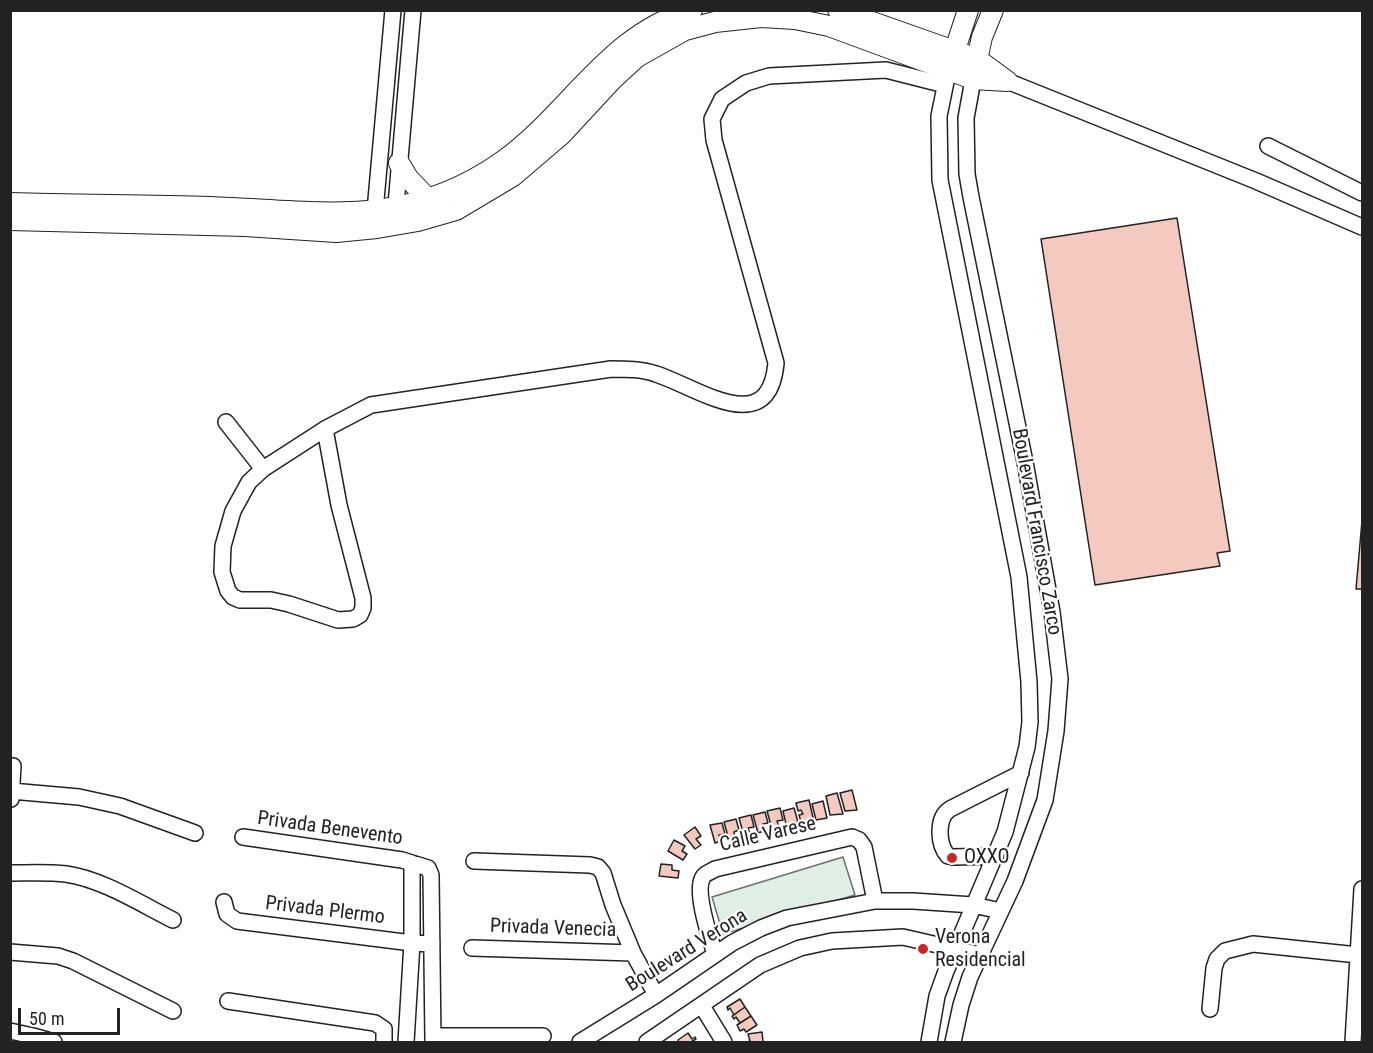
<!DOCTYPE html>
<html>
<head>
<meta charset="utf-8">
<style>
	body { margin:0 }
	#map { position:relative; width:1373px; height:1053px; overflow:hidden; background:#fff; font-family:"Roboto Condensed",sans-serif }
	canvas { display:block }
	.frame { position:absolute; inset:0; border:12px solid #222; pointer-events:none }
	.scale { position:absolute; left:18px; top:1008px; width:102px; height:27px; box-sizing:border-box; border:3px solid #222; border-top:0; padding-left:8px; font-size:18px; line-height:21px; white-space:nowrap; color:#222; -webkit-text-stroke:4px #fff; paint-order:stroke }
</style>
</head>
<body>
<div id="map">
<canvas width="1373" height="1053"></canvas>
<div class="frame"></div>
<div class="scale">50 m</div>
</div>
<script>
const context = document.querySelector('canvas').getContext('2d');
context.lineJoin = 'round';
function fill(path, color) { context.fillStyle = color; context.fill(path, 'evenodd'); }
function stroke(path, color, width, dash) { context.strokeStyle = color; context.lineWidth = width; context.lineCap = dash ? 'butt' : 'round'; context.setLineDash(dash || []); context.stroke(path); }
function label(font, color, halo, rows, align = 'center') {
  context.font = font + ' "Roboto Condensed",sans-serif'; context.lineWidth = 4.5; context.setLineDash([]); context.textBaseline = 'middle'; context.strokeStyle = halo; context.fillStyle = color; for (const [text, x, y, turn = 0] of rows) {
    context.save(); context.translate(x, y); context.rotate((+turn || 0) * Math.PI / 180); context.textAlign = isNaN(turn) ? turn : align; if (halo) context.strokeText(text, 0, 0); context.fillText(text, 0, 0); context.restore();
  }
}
const green = new Path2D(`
	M843 857 855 895 723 934 712 897Z`);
fill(green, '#e0efe3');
stroke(green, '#6f6f6f', 1.5);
const building = new Path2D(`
	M1177 218 1230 551 1217 553 1220 566 1095 585 1041 239Z
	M1362 521V589H1356Z
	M852 790 857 810 845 811 840 793Z
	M837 793 843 814 830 815 826 796Z
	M809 800 814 822 808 823V820L801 822 799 815 803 814 801 810 798 811 796 803Z
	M823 801 827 818 816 820 812 804Z
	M780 808 783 820 777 821 779 827 772 829 767 811Z
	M794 808 798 822 786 824 783 811Z
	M765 812 768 823 763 824 764 831 758 833 753 815Z
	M751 815 754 827 748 828 750 834 744 836 739 818Z
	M736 819 739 830 734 832 735 838 729 840 724 822Z
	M722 823 725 834 719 835 721 841 715 843 710 825Z
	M695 827 701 836 696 839 701 845 695 849 684 835Z
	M674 840 685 846 682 851 687 854 683 860 668 851Z
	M661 864 672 865V870L679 871 678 878 659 876Z
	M740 999 745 1007 734 1015 730 1008 728 1010 727 1007Z
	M745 1007 751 1016 740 1023 736 1017 734 1019 732 1016Z
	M751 1016 757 1025 746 1032 744 1029 740 1031 737 1025Z
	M762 1032 763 1042H747L750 1041 748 1034Z
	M688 1033 692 1039 695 1037 696 1039 691 1042H679L678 1040Z`);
fill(building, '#f3c9c0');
stroke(building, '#222', 1.5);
const minor = new Path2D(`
	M1007 81 1256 181 1362 227
	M1268 146 1362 193
	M395 216 413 10
	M376 220 375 211 393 10
	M226 422 263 469
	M325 429 339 505 363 598V608L360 615 353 619 338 620 289 604 271 600H240L233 597 228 591 222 572 223 546 233 511 249 482 263 469 325 429 371 405 611 369C626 369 642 369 656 374 697 387 769 441 776 363L714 140 712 119 722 99 746 83 769 76 886 70 945 85
	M11 791 79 797 120 806 195 833
	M11 799 13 766
	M243 837 402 860 428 868 431 875 433 1042
	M996 856 953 857 948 856C938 845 936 818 950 809L1021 773
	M474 861 590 865 598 867 603 873 613 905 633 953 656 995
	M10 873C29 873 48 872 66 874 102 879 141 904 173 920
	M224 902 227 914 237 921 412 943 432 944
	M472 948 633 953
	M10 952 58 956 73 961 173 1011
	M715 954C710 938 694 891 703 877 705 873 711 872 715 869L852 837 859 840 864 847 875 901
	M228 1001 375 1023 384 1029V1042
	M702 1006 724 1042
	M1210 1009 1214 968 1217 959 1225 951 1253 944 1358 955
	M10 1031 33 1036 54 1042
	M433 1036H543
	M406 1042 412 943V863
	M580 1042 656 995 732 943 761 928 787 918 875 901H913L973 905 1001 911
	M647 1042 760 965 800 948 832 941 903 937 981 955
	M929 1042 937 996 946 971 1005 832 1027 747 1030 722 1029 682 1019 577 940 180 939 116 947 77
	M953 1042 961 1005 970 977 1015 881 1045 800 1056 731 1060 679 1052 612 1025 462 971 197 967 174 966 118 975 69
	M1353 1042 1362 889`);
const major = new Path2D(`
	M838 10 977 59 1007 81
	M951 62 968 10
	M975 69 982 37 993 10
	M399 163 408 178 429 200
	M10 203C77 205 144 205 210 207 319 211 406 230 503 161 570 113 608 34 692 10
	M10 220 245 226 336 232 377 228 418 221 456 210 513 176 561 135 612 80 637 57 685 30 715 22 761 17 795 19 829 26 973 79 1007 81`);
stroke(minor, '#222', 18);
stroke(major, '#222', 22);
stroke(minor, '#fff', 15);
stroke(major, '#fff', 20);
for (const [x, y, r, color] of [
	[952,858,6,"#c62828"],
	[923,949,6,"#c62828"]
]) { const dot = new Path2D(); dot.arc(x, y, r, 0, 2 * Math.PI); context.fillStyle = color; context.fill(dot); stroke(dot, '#fff', 2); }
label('20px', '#222', '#fff', [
	["Boulevard Francisco Zarco",1036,532,80],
	["Privada Benevento",330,829,8],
	["Calle Varese",768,835,-13],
	["Privada Plermo",325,911,7],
	["Privada Venecia",553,929,2],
	["Boulevard Verona",687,951,-32]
]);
label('20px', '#222', '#fff', [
	["OXXO",964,858],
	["Verona",935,938],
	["Residencial",935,961]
], 'left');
</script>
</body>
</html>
